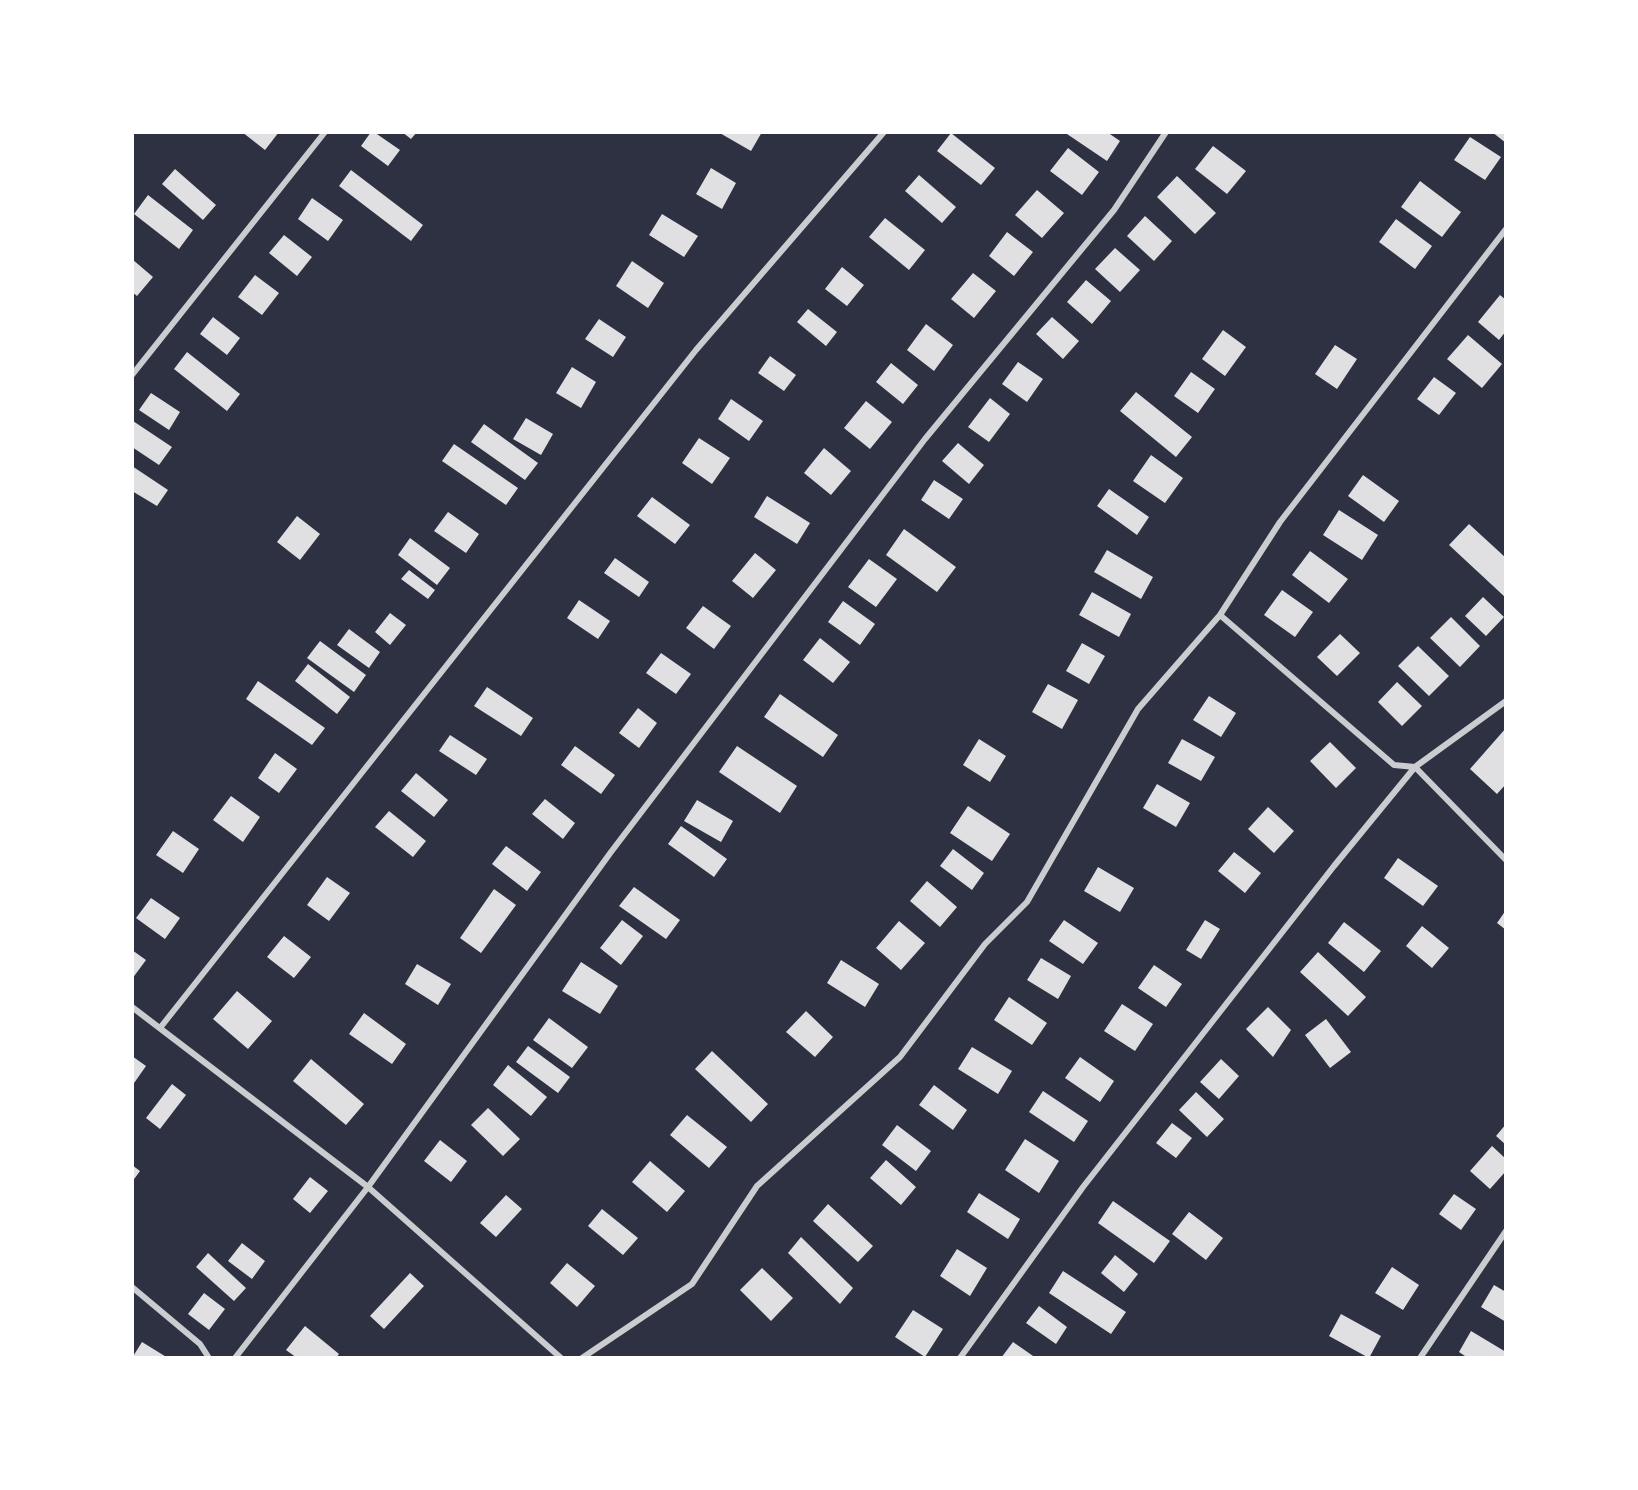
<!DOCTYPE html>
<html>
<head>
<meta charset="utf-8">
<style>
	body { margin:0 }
	#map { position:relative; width:1638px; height:1490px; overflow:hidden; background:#2d3142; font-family:"Nunito Sans",sans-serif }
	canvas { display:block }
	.frame { position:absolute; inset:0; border:134px solid #fff; pointer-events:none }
</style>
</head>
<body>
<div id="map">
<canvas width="1638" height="1490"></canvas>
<div class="frame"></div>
</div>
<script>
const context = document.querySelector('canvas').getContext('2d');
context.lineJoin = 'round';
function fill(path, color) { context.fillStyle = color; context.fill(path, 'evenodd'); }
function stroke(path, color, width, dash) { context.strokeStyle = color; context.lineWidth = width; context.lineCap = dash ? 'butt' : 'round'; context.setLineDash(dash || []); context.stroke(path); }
fill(new Path2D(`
	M242 132H279L265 150Z
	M371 132H374L400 150 388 166 361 146Z
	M402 132H417L411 139Z
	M718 132H762L751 151Z
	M1064 132H1107L1120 141 1107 161Z
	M1492 132H1506V143Z
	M951 133 995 168 981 185 937 151Z
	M1470 137 1501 157 1485 180 1454 160Z
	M1213 146 1246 171 1227 194 1195 169Z
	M1068 148 1099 172 1082 195 1050 171Z
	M711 168 736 183 722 209 696 194Z
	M175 169 216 205 203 220 162 184Z
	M351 170 423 225 411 241 339 186Z
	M919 175 956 207 942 223 905 191Z
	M1177 176 1216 213 1195 234 1157 197Z
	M1420 181 1461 212 1442 237 1401 207Z
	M1037 190 1064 213 1042 238 1015 215Z
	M148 195 193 230 179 249 134 214Z
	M312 198 343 220 328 241 298 219Z
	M662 214 698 236 684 257 649 235Z
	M1145 216 1172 241 1154 261 1127 236Z
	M885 218 925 250 909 270 869 237Z
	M1396 219 1432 246 1415 269 1379 242Z
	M1007 232 1033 252 1014 276 989 256Z
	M284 235 312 257 297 276 269 253Z
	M1115 248 1140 270 1120 292 1095 269Z
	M132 259 153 277 137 296 132 292Z
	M632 261 664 283 648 308 616 286Z
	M842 267 864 285 847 306 825 289Z
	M973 273 996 291 974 318 951 299Z
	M255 275 279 293 262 315 238 297Z
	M1086 280 1111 301 1092 324 1067 302Z
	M1500 295 1506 300V331L1499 340 1478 322Z
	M808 309 837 332 826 346 797 322Z
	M213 317 240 338 227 355 200 334Z
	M1052 317 1079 341 1063 359 1036 334Z
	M599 319 626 337 613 357 585 339Z
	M926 324 953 345 934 371 907 350Z
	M1223 330 1246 347 1225 376 1202 359Z
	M1468 335 1502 364 1482 388 1447 359Z
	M1335 345 1357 359 1337 389 1315 374Z
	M187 352 240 394 227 411 174 369Z
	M770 356 796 375 784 391 758 373Z
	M1018 362 1043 379 1027 402 1002 384Z
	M891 363 918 385 903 404 876 382Z
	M572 367 596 382 581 408 556 393Z
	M1191 372 1215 389 1198 413 1174 396Z
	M1434 377 1456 393 1439 415 1417 399Z
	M1136 392 1192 437 1176 457 1120 411Z
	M151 393 180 412 169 430 139 410Z
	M990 398 1010 414 989 442 968 427Z
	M731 399 763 421 749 441 718 419Z
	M866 401 892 422 870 449 844 428Z
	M526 418 553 434 541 455 513 439Z
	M133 421 172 447 159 465 132 447V423Z
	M484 424 538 463 525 480 471 442Z
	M699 438 730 458 712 484 682 463Z
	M958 443 984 465 969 484 942 461Z
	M454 444 518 488 506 505 442 461Z
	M824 448 851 471 831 495 804 473Z
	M1151 455 1183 478 1165 503 1133 481Z
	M132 466 168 490 157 506 132 491Z
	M1363 475 1399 501 1384 522 1348 496Z
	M934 480 963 499 949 519 921 500Z
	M1109 489 1149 517 1137 535 1097 506Z
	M767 496 810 523 797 544 754 517Z
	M652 497 690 525 675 544 637 516Z
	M1339 510 1378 535 1362 560 1323 535Z
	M448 512 479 534 466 553 434 531Z
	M297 516 320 534 300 560 277 542Z
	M1469 524 1506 558V598L1449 545Z
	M904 529 956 567 937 592 886 555Z
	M410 538 450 568 437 585 398 555Z
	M1107 550 1153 577 1141 599 1094 572Z
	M1310 551 1348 579 1329 603 1292 575Z
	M755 553 776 570 753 598 732 581Z
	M615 558 649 582 639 597 604 573Z
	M869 559 897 579 876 607 848 587Z
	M409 570 435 590 428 599 401 579Z
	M1282 590 1313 612 1295 637 1264 615Z
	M1092 592 1131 614 1119 637 1079 615Z
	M1483 597 1504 617 1486 636 1465 616Z
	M579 600 610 621 598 639 567 618Z
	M843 601 875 624 860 645 828 622Z
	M703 606 731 626 714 649 686 628Z
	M390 613 406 625 390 645 375 632Z
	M1451 617 1480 646 1460 667 1430 638Z
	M349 629 380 652 369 668 337 645Z
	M1340 634 1360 653 1337 676 1317 657Z
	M820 638 850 662 833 683 803 660Z
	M320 641 366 675 354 692 307 658Z
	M1082 643 1105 656 1089 684 1066 671Z
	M1418 646 1449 676 1429 696 1398 666Z
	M661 653 691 674 676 694 646 673Z
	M308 664 350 697 337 714 295 681Z
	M258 681 325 728 312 745 246 699Z
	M1397 682 1422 706 1402 726 1378 702Z
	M1048 684 1078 700 1062 729 1032 712Z
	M487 687 533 718 521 736 474 706Z
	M780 694 838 735 823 757 764 717Z
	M1209 696 1236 713 1221 737 1193 720Z
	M638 708 657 723 639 748 619 733Z
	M1506 728V784L1497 794 1470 769Z
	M450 735 487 759 476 775 439 751Z
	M979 739 1006 756 990 782 963 765Z
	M1182 739 1215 757 1201 781 1168 763Z
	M1330 742 1356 768 1336 788 1310 761Z
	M575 746 615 775 601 794 561 765Z
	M737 746 797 786 780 813 719 772Z
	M275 753 297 769 279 793 258 778Z
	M416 773 448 800 434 817 401 791Z
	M1157 784 1190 803 1176 827 1143 808Z
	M231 796 260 817 243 842 213 820Z
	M545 799 575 823 563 839 532 814Z
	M697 800 733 821 721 842 684 821Z
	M968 806 1010 834 992 861 950 833Z
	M1268 807 1294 831 1274 853 1248 829Z
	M389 811 426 841 413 857 375 827Z
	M681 826 727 859 714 877 668 844Z
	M173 831 199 849 183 873 156 855Z
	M506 846 541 872 527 891 492 864Z
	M953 849 984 873 972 890 940 866Z
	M1234 852 1261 873 1245 893 1218 871Z
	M1398 858 1438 886 1423 906 1384 878Z
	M1098 867 1134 888 1120 912 1084 891Z
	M327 877 350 893 329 921 307 905Z
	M927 881 957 907 940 927 910 901Z
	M634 887 680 920 666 939 619 906Z
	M494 889 516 905 481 953 460 938Z
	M151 898 180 918 165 939 136 918Z
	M1506 910V930L1497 923Z
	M622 920 643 936 621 965 600 948Z
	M1064 920 1098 943 1083 964 1049 941Z
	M1205 920 1220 929 1201 959 1186 950Z
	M899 921 925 943 901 970 876 948Z
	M1344 922 1381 951 1364 972 1328 943Z
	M1422 926 1449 948 1432 968 1406 946Z
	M284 936 311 957 294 978 267 957Z
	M132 950 146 960 132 979Z
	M1318 952 1366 997 1348 1016 1300 972Z
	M1041 958 1071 976 1058 999 1027 980Z
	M841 960 879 984 865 1007 827 983Z
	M581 962 618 986 600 1014 562 991Z
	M417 964 451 984 438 1005 405 984Z
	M1154 965 1182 984 1166 1007 1138 988Z
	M237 991 272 1021 248 1049 213 1019Z
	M1009 997 1047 1023 1032 1045 994 1020Z
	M1122 1004 1153 1024 1135 1051 1104 1031Z
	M1268 1007 1291 1030 1273 1057 1246 1029Z
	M806 1011 833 1037 815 1057 786 1032Z
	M364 1013 406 1044 392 1064 349 1034Z
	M549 1018 588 1047 572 1068 533 1040Z
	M1326 1019 1351 1052 1330 1068 1305 1035Z
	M528 1046 570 1077 558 1093 516 1062Z
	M972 1047 1012 1071 998 1094 958 1069Z
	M712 1051 768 1104 751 1122 695 1069Z
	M132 1056 146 1066 132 1086Z
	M1080 1057 1114 1081 1100 1102 1065 1078Z
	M311 1059 364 1104 346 1125 293 1081Z
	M1221 1059 1239 1076 1219 1099 1200 1082Z
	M508 1065 547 1097 531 1116 493 1085Z
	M172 1084 186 1095 160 1129 146 1118Z
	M934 1085 967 1110 953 1130 919 1105Z
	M1043 1091 1088 1121 1074 1142 1029 1112Z
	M1196 1092 1224 1119 1207 1137 1179 1110Z
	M488 1108 520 1139 503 1156 471 1125Z
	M687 1115 727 1147 709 1168 670 1135Z
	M1172 1123 1192 1138 1176 1158 1156 1143Z
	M1506 1124V1145L1496 1136Z
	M897 1125 931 1151 916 1171 882 1145Z
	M1025 1139 1059 1161 1039 1193 1005 1170Z
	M440 1140 467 1161 451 1182 424 1161Z
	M1492 1146 1506 1159V1171L1490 1189 1470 1171Z
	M886 1160 916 1187 901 1205 870 1178Z
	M650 1161 685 1191 667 1212 632 1182Z
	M132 1165 140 1171 132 1182Z
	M310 1177 328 1191 310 1213 293 1199Z
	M979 1193 1020 1219 1008 1239 967 1212Z
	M1454 1194 1476 1209 1461 1230 1439 1214Z
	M506 1195 522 1209 496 1237 480 1223Z
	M1113 1201 1170 1241 1154 1263 1098 1223Z
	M828 1204 873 1246 858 1262 813 1221Z
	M602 1209 638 1238 623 1255 588 1226Z
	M1189 1212 1223 1238 1206 1260 1172 1234Z
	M801 1237 853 1288 840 1304 788 1253Z
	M242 1243 265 1261 252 1279 228 1261Z
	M957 1249 987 1268 970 1296 940 1276Z
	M208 1253 246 1288 234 1301 196 1267Z
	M1115 1255 1138 1274 1124 1292 1101 1273Z
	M567 1263 595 1286 577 1307 550 1283Z
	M1392 1267 1419 1285 1403 1310 1375 1293Z
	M762 1268 793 1298 771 1321 740 1290Z
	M1063 1271 1126 1312 1111 1334 1049 1293Z
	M410 1273 424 1286 384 1329 370 1316Z
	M1494 1285 1506 1292V1322L1481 1307Z
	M204 1293 225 1309 209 1330 188 1314Z
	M1039 1306 1067 1327 1056 1344 1026 1323Z
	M913 1310 943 1329 925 1357 895 1337Z
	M1341 1314 1381 1336 1369 1358 1329 1336Z
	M305 1326 339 1354 336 1358H297L286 1350Z
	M1471 1331 1506 1352V1358H1468L1459 1352Z
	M142 1342 168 1358H132Z
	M1013 1342 1036 1358H1001Z`), '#e0e0e3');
stroke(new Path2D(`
	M132 375 325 132
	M1220 615 1394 765 1415 767 1506 860
	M132 1007 368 1187 561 1358
	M160 1028 696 350 884 132
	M132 1287 200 1344 209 1358
	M235 1358 368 1187 611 852 925 439 1114 210 1166 132
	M582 1358 692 1284 757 1186 900 1057 985 944 1027 902 1138 709 1220 615 1280 522 1506 229
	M960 1358 1083 1187 1334 866 1415 767 1506 701
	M1420 1358 1506 1231`), '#caccd0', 6);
</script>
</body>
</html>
